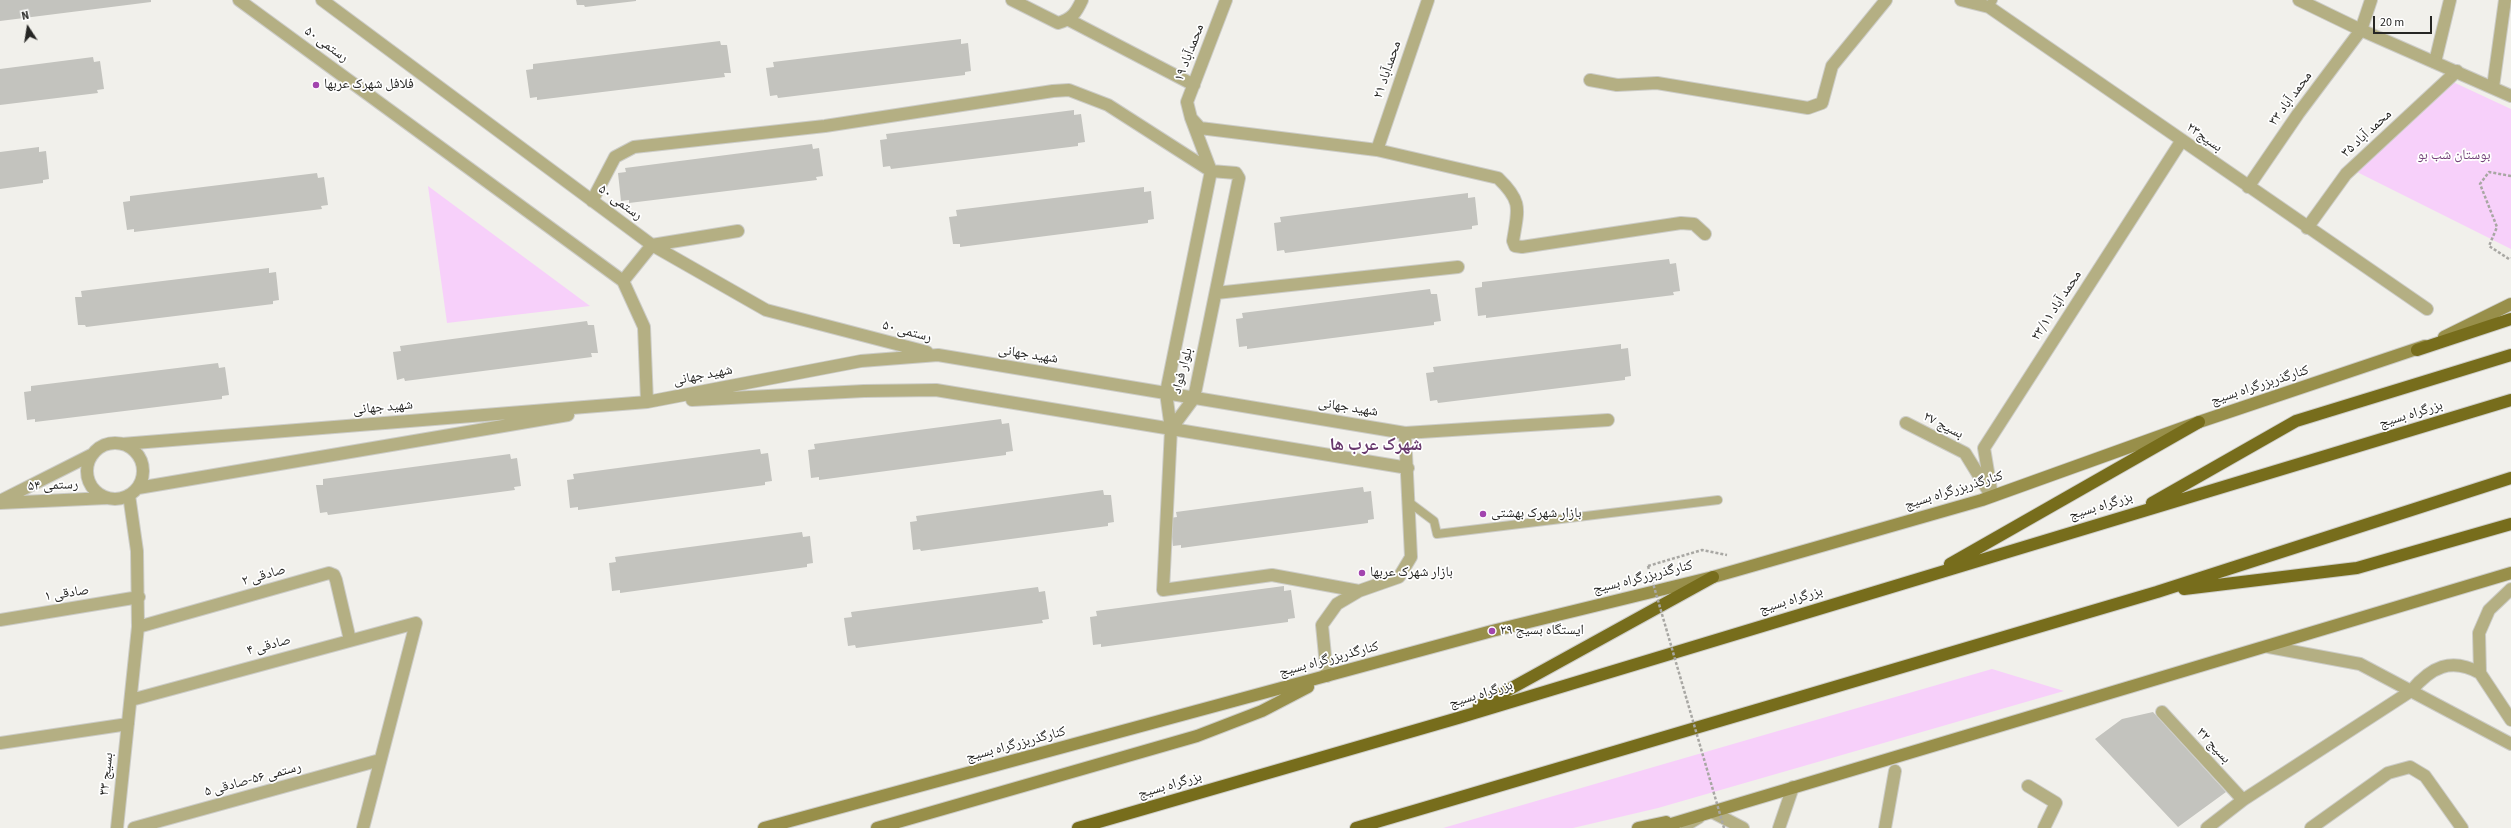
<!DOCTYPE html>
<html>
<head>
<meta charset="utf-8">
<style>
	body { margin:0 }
	#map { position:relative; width:2511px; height:828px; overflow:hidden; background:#f1f0eb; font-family:"Source Sans 3",sans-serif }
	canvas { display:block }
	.north { position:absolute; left:8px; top:8px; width:40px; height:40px; -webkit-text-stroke:3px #fff; paint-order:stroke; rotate:348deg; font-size:11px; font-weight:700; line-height:16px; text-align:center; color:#262624 }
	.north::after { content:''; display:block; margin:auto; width:14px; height:18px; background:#262624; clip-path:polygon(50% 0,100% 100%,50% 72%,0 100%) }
	.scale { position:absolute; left:2373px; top:16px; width:59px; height:18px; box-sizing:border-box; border:2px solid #262624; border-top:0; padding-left:5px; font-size:12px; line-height:14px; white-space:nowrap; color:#262624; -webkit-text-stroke:3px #fff; paint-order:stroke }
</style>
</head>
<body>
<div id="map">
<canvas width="2511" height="828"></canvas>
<div class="north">N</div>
<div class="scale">20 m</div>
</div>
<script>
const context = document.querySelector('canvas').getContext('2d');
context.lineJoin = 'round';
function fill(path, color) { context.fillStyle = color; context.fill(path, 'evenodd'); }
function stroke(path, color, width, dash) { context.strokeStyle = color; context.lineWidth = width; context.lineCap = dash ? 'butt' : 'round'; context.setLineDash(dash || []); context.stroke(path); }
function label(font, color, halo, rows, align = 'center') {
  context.font = font + ' "Source Sans 3","Noto Naskh Arabic",sans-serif'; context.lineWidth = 3.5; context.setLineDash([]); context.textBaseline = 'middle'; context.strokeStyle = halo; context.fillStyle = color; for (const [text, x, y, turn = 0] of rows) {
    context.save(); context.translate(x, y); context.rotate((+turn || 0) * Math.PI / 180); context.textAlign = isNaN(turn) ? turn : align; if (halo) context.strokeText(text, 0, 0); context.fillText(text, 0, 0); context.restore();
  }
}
fill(new Path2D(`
	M2453 82 2511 109V249L2353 170Z
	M428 186 590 306 447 323Z
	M1992 669 2064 691 1658 808 1573 828H1443Z`), '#f7d0fa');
fill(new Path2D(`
	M0 0H151V2L0 21Z
	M576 0H636V1L585 7 584 5H577Z
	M961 39V44L968 43 971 71 965 72V75L778 98 777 95 770 96 766 68 774 67 773 62Z
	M720 41 721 45H727L731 73H724L725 77 537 100V97L530 98 526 70 533 69V64Z
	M93 57 94 62 100 61 104 89 97 90 98 93 0 105V69Z
	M1074 110V115L1081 114 1085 142 1078 143V146L891 169 890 166 883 167 880 140 887 139 886 134Z
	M812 144 813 149 819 148 823 176 816 177 817 180 629 203V200L621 201 618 173 626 172 625 168Z
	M39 147V152L46 151 49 179 43 180V183L0 189V152Z
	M317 173 318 178 324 177 328 205 321 206 322 209 134 232V229L127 230 123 202 130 201V196Z
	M1144 187V192L1151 191 1154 219 1148 220V223L960 247V244H953L949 217 957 216 956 210Z
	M1468 193V198L1475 197 1478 225 1472 226V229L1285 253 1284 250 1277 251 1274 223 1281 222 1280 217Z
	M1669 259 1670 264 1676 263 1680 291 1673 292 1674 295 1486 318V315L1478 316 1475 288 1482 287V282Z
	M269 268V273L276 272 279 300 273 301V304L86 327 85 325H78L75 297H82L81 291Z
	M1430 289 1431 294H1437L1441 321 1434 322V325L1247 349V346L1239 347 1236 319 1243 318 1242 313Z
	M587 321 588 325H594L598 353H591L592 357 405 381 404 378 397 380 393 352 401 351 400 346Z
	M1621 344V349L1628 348 1631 376 1625 377V380L1438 403 1437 400 1430 401 1426 373 1434 372 1433 367Z
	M218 363 219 368 225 367 229 395 222 396V399L35 422V419L27 420 24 392 31 391V386Z
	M1001 419 1002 424 1009 423 1013 451 1006 452V455L819 480V477L811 478 808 450 815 449 814 444Z
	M760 449 761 454 768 453 772 481 765 482V485L578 510V507L570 508 567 480 574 479 573 474Z
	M510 454 511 459 517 458 521 486 514 487 515 490 328 515 327 512 320 513 316 485H323V479Z
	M1363 487 1364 492 1371 491 1374 519 1368 520V523L1181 548V545L1173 546 1170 518 1177 517 1176 512Z
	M1103 490 1104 495H1111L1114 522 1108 523V526L921 551 920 549 913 550 910 522 917 521 916 516Z
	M802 532 803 537 810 536 813 563 807 564V567L620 593V590L612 591 609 563 616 562 615 557Z
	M1284 586V591L1291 590 1295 618 1288 619V622L1101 647V644L1093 645 1090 617 1097 616 1096 611Z
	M1038 587 1039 592 1045 591 1049 619 1042 620 1043 623 856 648 855 645 848 646 844 618 852 617 851 612Z
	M2153 712 2226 792 2178 827 2095 739 2122 719Z`), '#c3c3be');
const service = new Path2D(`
	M1989 7 1993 0
	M1410 503 1434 521 1437 534 1718 500
	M1685 828 1700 819`);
const minor = new Path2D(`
	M239 0 623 281 644 327 647 402
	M322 0 652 245 766 310 927 352
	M1012 0 1058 23C1072 19 1076 13 1082 0
	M1961 0 1989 7 2427 309
	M1069 20 1194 85
	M2435 62 2450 0
	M1590 80 1617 85 1657 83 1808 108 1822 103 1832 66 1886 0
	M2493 87 2505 0
	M1191 118 1200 128 1377 150 1498 178C1523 202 1518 209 1513 241L1515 246 1522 247 1681 223 1694 224 1705 234
	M1377 150 1428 0
	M1211 171 1166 393 1171 429 1163 590 1272 575 1359 591
	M1211 171 1191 118 1187 102 1226 0
	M2248 187 2298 114 2361 30 2371 0
	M592 201 615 157 634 147 825 126 1053 91 1069 90 1108 105 1211 171 1236 173 1239 178 1194 398 1171 429
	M2307 228 2346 174 2457 71
	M623 281 652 245 738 231
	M1216 293 1458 267
	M692 400 864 391 936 390 1408 468
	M1906 423 1965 453 1989 492
	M87 471a28 28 0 1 1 56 0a28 28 0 1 1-56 0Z
	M122 444 647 402 861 361 938 355 1405 433 1608 420
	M138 488 568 415
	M1992 496 1984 448 2182 140
	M0 501 93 454
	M0 503 107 498
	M0 620 139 597
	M138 627 329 573 334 575 336 580 350 640
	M1327 676 1322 625 1337 604 1359 591 1399 577 1411 557 1405 433
	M131 700 416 623 363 828
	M2162 712 2243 800
	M0 743 128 724
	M2028 786 2056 803 2044 828
	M1712 812 1743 828
	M117 828 138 627 137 551 129 495
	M134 828 380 760
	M1779 828 1793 787
	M1885 828 1895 771
	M2207 828 2243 800 2411 691
	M2311 828 2388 773 2410 767 2425 776 2462 828`);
const tertiary = new Path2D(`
	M2299 0 2361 30 2511 96
	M2511 589 2489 610 2479 633 2480 673 2511 720
	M2269 647 2360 664 2511 744
	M2411 691C2431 667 2451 657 2480 673`);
const secondary = new Path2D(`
	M2444 337 2511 304
	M764 828 1492 631 1713 577 1982 500 2199 422 2425 346
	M877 828 1197 736 1262 711 1308 687
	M1638 828 1666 822
	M1658 828C1942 741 2227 660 2511 573`);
const trunk = new Path2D(`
	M2417 350 2511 319
	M2152 503 2296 421 2511 355
	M1950 564 2199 422
	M2184 589 2357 568 2511 524
	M1479 706 1713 577
	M1078 828 1458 718 2511 400
	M1356 828 2157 592 2511 478`);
stroke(service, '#ccccc7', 10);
stroke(minor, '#ccccc7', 14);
stroke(tertiary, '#ccccc7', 14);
stroke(secondary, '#ccccc7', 14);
stroke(trunk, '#ccccc7', 14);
stroke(new Path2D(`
	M2511 176 2489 172 2480 184 2497 227 2489 246 2509 259 2511 258
	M1648 566 1702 550 1727 555`), '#a8a7a3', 2.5, [3, 2]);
stroke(service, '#b4af83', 8);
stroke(minor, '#b4af83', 12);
stroke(tertiary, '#b4af83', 12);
stroke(secondary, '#988f4a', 12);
stroke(trunk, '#776d1c', 12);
stroke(new Path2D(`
	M1648 566 1724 828`), '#a8a7a3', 2.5, [3, 2]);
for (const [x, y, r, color] of [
	[316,85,4,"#a244ae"],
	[1483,514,4,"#a244ae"],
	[1362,573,4,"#a244ae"],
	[1492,631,4,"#a244ae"]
]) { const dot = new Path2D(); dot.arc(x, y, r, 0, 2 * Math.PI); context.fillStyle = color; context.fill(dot); stroke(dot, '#fff', 1.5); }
label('14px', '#262624', '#fff', [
	["رستمی ۵۰",326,45,36],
	["محمدآباد ۱۹",1190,53,-69],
	["محمدآباد ۲۱",1388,70,-71],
	["محمد آباد ۳۳",2291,99,-54],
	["محمد آباد ۳۵",2367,134,-43],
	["بسیج۲۳",2204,138,35],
	["رستمی ۵۰",620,203,36],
	["محمد آباد ۲۳/۱۱",2057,306,-57],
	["رستمی ۵۰",907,332,15],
	["شهید جهانی",1028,355,9],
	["بلوار فواد",1183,371,-75],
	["شهید جهانی",703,376,-11],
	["کنارگذربزرگراه بسیج",2260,386,-18],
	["شهید جهانی",383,408,-5],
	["شهید جهانی",1348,408,9],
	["بزرگراه بسیج",2411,415,-17],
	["بسیج ۲۷",1943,426,27],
	["رستمی ۵۴",53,486,-2],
	["کنارگذربزرگراه بسیج",1954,491,-17],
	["بزرگراه بسیج",2101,507,-17],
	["صادقی ۲",264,576,-16],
	["کنارگذربزرگراه بسیج",1643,578,-14],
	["صادقی ۱",67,594,-9],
	["بزرگراه بسیج",1791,601,-17],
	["صادقی ۴",269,646,-15],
	["کنارگذربزرگراه بسیج",1329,660,-15],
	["بزرگراه بسیج",1481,695,-17],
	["کنارگذربزرگراه بسیج",1016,745,-15],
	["بسیج ۳۲",2213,746,47],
	["بسیج ۳۳",107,774,-84],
	["رستمی ۵۶-صادقی ۵",253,780,-15],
	["بزرگراه بسیج",1170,786,-16]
]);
label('14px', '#262624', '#fff', [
	["فلافل شهرک عربها",324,85],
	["بازار شهرک بهشتی",1491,514],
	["بازار شهرک عربها",1370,573],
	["ایستگاه بسیج ۲۹",1500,631]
], 'left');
label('14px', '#734178', '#fff', [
	["بوستان شب بو",2454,156]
]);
label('bold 18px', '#68396d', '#fff', [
	["شهرک عرب ها",1376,446]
]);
</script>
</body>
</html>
